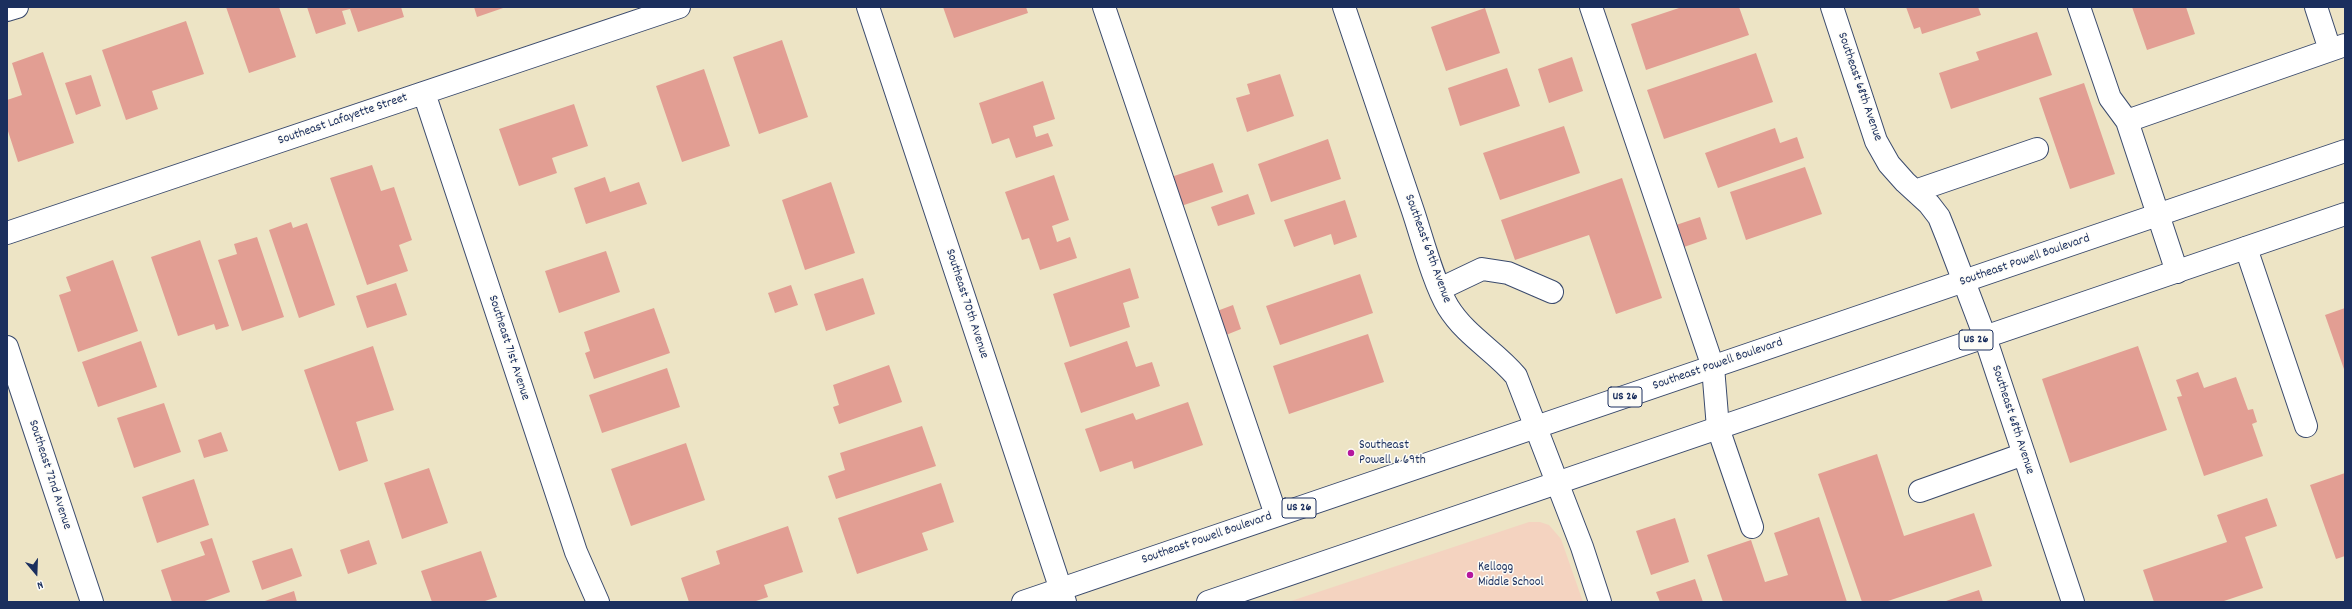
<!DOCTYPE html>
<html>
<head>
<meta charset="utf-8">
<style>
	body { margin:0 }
	#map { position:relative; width:2352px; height:609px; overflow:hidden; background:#ede4c5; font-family:Dekko,sans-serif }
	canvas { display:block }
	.frame { position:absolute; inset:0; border:8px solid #1b2f5e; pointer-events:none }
	.north { position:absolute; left:16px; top:553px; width:40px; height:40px; -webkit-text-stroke:3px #fdfcf7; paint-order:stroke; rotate:161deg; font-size:11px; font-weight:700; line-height:16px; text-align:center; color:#1b2f5e }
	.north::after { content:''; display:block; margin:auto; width:14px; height:18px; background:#1b2f5e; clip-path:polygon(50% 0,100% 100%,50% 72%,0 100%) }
</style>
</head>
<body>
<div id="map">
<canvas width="2352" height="609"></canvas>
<div class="frame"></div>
<div class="north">N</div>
</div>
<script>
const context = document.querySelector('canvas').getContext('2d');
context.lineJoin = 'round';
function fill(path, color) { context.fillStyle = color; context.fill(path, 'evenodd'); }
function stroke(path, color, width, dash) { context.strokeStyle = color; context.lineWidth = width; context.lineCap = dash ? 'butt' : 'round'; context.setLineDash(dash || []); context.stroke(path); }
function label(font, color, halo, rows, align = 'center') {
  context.font = font + ' Dekko,sans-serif'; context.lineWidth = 3; context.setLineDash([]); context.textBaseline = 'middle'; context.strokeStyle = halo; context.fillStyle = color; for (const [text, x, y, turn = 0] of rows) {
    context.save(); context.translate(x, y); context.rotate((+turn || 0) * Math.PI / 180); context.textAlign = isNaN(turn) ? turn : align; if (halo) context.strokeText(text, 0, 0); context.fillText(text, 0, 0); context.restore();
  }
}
fill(new Path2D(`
	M1529 522H1540L1549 525 1561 539 1583 602H1288Z`), '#f4d3c0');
fill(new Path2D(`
	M226 7H279L296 57 249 73Z
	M307 7H401L404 17 358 32 350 9 342 11 346 24 316 34Z
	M474 7H506L477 17Z
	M943 7H1026L1028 13 954 38Z
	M1682 7H1739L1749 35 1646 70 1631 24Z
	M1906 7H1978L1981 15 1922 34 1920 27 1914 29Z
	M2132 7H2186L2195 34 2147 50Z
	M1485 8 1500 53 1446 71 1431 27Z
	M186 21 204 74 152 91 158 109 126 120 102 50Z
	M2037 32 2052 75 1951 109 1939 73 1979 60 1976 52Z
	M782 40 808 117 759 134 733 57Z
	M43 52 74 143 18 162 7 128V100L22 95 12 63Z
	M1756 53 1773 102 1664 139 1647 90Z
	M1572 57 1583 91 1549 103 1538 69Z
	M1507 68 1520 106 1460 126 1448 88Z
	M704 69 730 146 682 162 656 86Z
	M1280 74 1294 116 1247 132 1236 98 1250 94 1247 84Z
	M91 75 101 106 76 115 65 83Z
	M1043 81 1055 119 1033 126 1036 137 1048 133 1053 146 1016 158 1009 138 992 144 979 103Z
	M2084 83 2115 174 2070 189 2039 98Z
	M574 104 588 146 552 158 557 173 519 186 499 129Z
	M1564 126 1580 173 1500 200 1483 153Z
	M1775 128 1780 143 1797 137 1804 158 1718 188 1705 153Z
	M1328 139 1341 179 1271 202 1258 164Z
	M1213 163 1223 192 1181 206 1171 177Z
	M372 165 381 191 394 187 412 240 399 245 408 271 367 285 330 178Z
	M1805 167 1822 214 1746 240 1730 192Z
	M1054 175 1069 220 1052 226 1057 242 1070 237 1077 258 1040 270 1029 238 1022 240 1005 192Z
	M605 177 610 192 639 182 647 204 586 224 574 188Z
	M1622 178 1662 298 1616 314 1589 235 1515 260 1501 220Z
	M831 182 855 253 805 270 782 200Z
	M1248 194 1255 214 1218 226 1211 207Z
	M1345 200 1357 237 1334 245 1331 234 1294 247 1284 220Z
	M1700 217 1707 239 1684 247 1676 225Z
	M291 222 293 228 307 223 335 305 299 318 269 230Z
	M257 237 284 317 242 331 218 260 237 254 234 244Z
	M200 240 229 326 216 330 214 324 178 336 151 257Z
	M606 251 620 292 559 313 545 271Z
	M113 260 138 331 78 352 59 295 71 291 66 277Z
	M1130 268 1139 298 1123 303 1130 327 1070 347 1053 294Z
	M1360 274 1373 313 1280 345 1266 306Z
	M863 278 875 314 826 331 814 294Z
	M396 283 407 315 367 328 356 296Z
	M791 285 798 305 775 313 768 293Z
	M1233 305 1241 329 1226 335 1217 311Z
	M654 308 670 353 594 379 585 353 590 351 584 332Z
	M2345 308V372L2325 315Z
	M1368 334 1384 382 1289 414 1273 366Z
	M141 341 157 387 98 407 82 362Z
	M1127 341 1136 367 1152 362 1160 386 1081 413 1064 363Z
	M373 346 394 410 356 422 368 461 339 471 304 370Z
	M2138 346 2167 430 2070 463 2042 379Z
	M889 365 902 402 839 424 833 407 839 405 833 385Z
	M667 368 680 407 602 433 589 395Z
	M2198 372 2204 388 2236 377 2248 410 2253 409 2257 422 2252 424 2263 456 2204 476 2177 397 2182 396 2176 380Z
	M1188 402 1203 445 1134 469 1132 461 1100 472 1085 429 1133 413 1136 420Z
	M164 403 181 452 134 468 117 418Z
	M922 426 936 466 836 499 828 476 845 470 840 453Z
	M221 432 228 451 204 458 198 440Z
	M686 443 705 500 631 526 611 469Z
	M1877 454 1904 536 1974 513 1992 566 1885 602H1862L1818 474Z
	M429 468 448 523 402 539 384 483Z
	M2345 473V556L2336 559 2310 485Z
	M194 479 209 525 157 543 142 497Z
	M941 483 954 522 922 533 928 550 857 574 838 518Z
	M2267 498 2277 526 2245 537 2263 588 2221 602H2154L2143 570 2227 542 2217 515Z
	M1819 517 1847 602H1723L1707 555 1751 540 1765 582 1788 575 1774 533Z
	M1675 518 1689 562 1651 575 1636 531Z
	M788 526 803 572 764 585 768 597 753 602H689L681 578 720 564 716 551Z
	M212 538 230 592 202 602H172L161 570 205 555 200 542Z
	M369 540 377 564 348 574 340 550Z
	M292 548 302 576 262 590 252 561Z
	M481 551 497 597 482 602H432L421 571Z
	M1695 579 1703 602H1660L1656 592Z
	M1979 590 1983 602H1943Z
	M294 591 297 602H262Z`), '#e29e93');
const minor = new Path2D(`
	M868 7 1065 602
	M1104 7 1276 515
	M1344 7C1367 75 1390 143 1413 211 1422 238 1434 284 1448 307 1466 336 1495 351 1516 376L1582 547 1600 602
	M1591 7 1713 367 1718 428 1752 527
	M1832 7 1876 141 1889 164 1905 182 1929 204 1939 217 1947 237 1985 337 2073 602
	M2079 7 2110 98 2127 121 2177 272
	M2316 7 2330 50
	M7 10 17 7
	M424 93 576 552 598 602
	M2127 121 2345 45
	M1915 191 2037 149
	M7 233 679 7
	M2246 248 2306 426
	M1440 289 1482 269 1508 273 1552 292
	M7 347 92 602
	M1920 491 2024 454`);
const major = new Path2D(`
	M1023 602 2345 151
	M1208 602 2345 214`);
stroke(minor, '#3a4a6d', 24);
stroke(major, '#3a4a6d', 24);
stroke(minor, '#fff', 22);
stroke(major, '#fff', 22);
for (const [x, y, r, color] of [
	[1351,453,4,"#b5179e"],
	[1470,575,4,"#b5179e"]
]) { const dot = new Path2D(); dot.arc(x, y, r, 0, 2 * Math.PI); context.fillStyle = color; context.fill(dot); stroke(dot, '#fdfcf7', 1.5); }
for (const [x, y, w] of [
	[1976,340,34],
	[1625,397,34],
	[1299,508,34]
]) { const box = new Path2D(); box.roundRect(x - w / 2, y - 10, w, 20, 3); context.fillStyle = '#fdfcf7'; context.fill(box); stroke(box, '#1b2f5e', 1); }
label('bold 12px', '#1b2f5e', null, [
	["US 26",1976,340],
	["US 26",1625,397],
	["US 26",1299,508]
]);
label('13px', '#1b2f5e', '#fdfcf7', [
	["Southeast 68th Avenue",1859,87,71],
	["Southeast Lafayette Street",343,120,-19],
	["Southeast 69th Avenue",1427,249,70],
	["Southeast Powell Boulevard",2025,261,-19],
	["Southeast 70th Avenue",966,304,72],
	["Southeast 71st Avenue",508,348,72],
	["Southeast Powell Boulevard",1718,365,-19],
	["Southeast 68th Avenue",2012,420,72],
	["Southeast 72nd Avenue",49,475,72],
	["Southeast Powell Boulevard",1207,539,-19]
]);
label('13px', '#1b2f5e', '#fdfcf7', [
	["Southeast",1359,446],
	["Powell & 69th",1359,461],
	["Kellogg",1478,568],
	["Middle School",1478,583]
], 'left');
</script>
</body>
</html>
